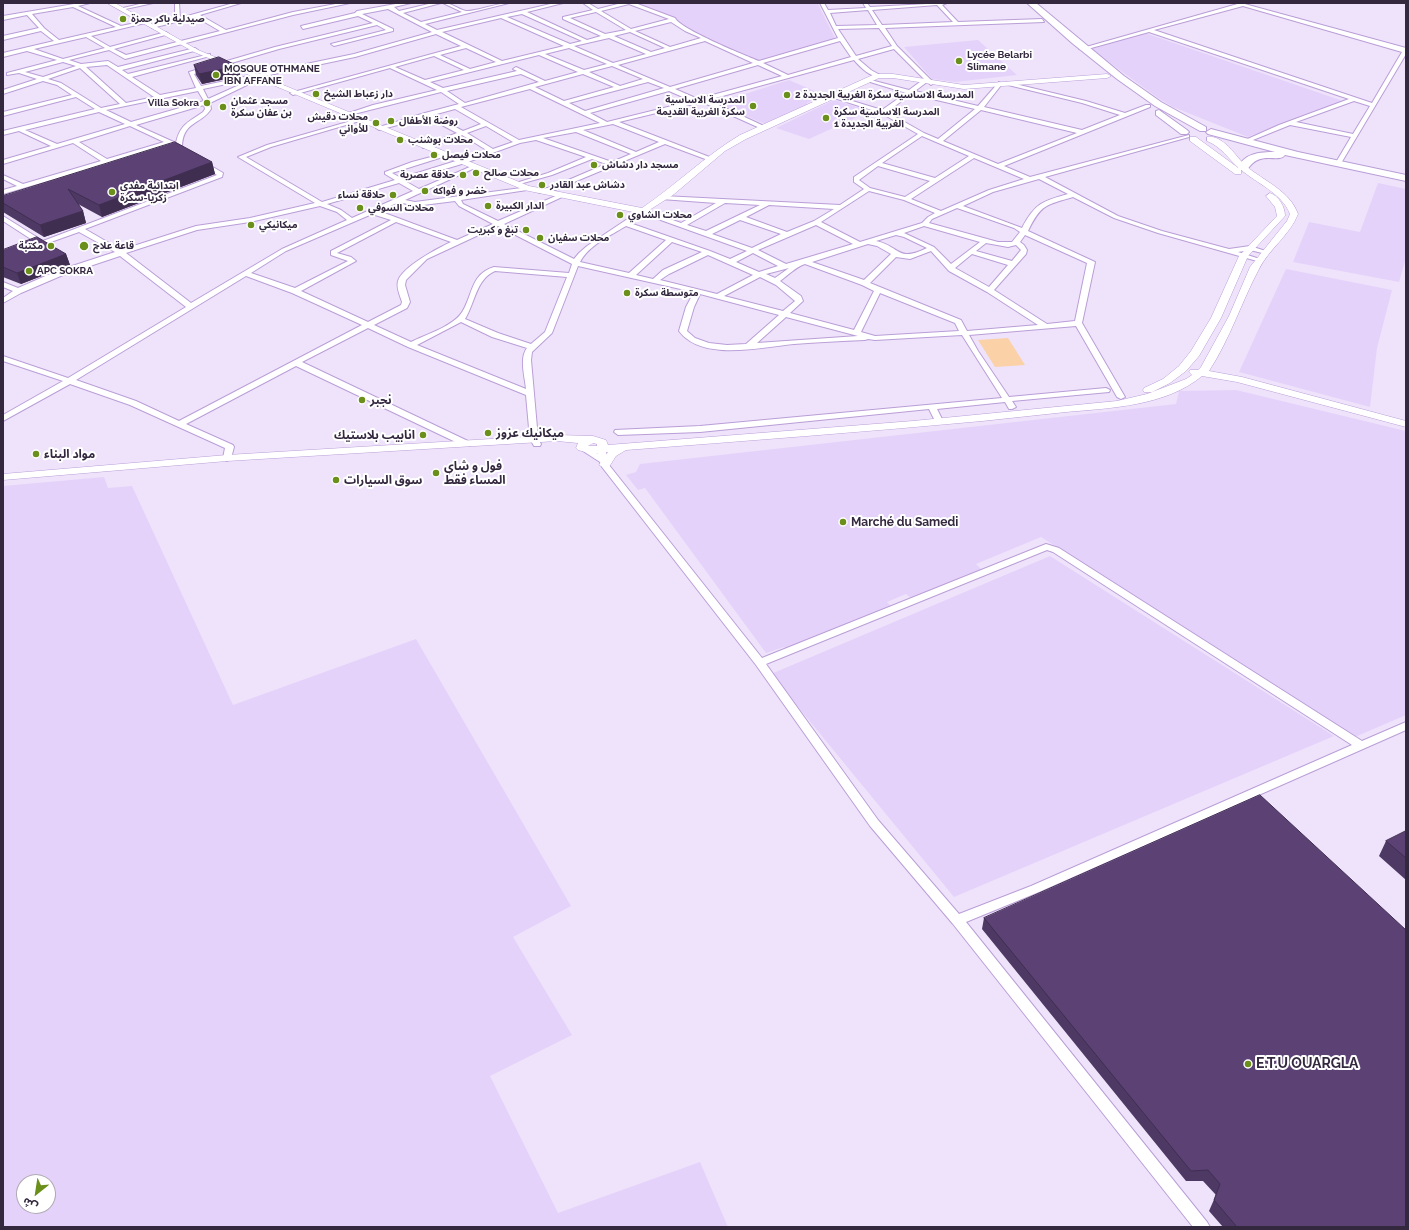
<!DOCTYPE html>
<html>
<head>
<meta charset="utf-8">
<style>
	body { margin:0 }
	#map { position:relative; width:1409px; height:1230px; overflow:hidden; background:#eee3fb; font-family:Raleway,"Noto Sans Arabic",sans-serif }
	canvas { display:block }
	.frame { position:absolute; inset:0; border:4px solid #34283f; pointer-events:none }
	.north { position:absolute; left:16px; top:1174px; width:40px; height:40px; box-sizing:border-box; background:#fff; border:1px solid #aea9b2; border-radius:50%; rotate:210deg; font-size:11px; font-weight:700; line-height:16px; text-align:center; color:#34283f }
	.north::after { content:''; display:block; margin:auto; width:14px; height:18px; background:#6a8f1a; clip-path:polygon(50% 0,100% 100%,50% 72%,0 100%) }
</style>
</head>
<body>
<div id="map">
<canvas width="1409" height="1230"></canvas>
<div class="frame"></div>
<div class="north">ش</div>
</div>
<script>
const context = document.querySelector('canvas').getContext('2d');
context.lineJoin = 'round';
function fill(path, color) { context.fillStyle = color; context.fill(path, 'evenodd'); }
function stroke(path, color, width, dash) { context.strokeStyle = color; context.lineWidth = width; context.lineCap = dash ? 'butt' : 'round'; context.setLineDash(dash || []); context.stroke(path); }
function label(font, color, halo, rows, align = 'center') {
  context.font = font + ' Raleway,"Noto Sans Arabic",sans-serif'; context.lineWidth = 4; context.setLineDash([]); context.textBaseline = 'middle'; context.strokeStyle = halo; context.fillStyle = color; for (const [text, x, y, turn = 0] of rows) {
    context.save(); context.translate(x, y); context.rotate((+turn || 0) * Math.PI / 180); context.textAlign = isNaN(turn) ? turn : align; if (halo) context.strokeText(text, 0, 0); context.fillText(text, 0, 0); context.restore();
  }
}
fill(new Path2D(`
	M631 3H814L818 4 836 40 759 62 707 39 675 20Z
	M1145 33 1343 101 1248 137 1173 107 1158 98 1091 49Z
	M978 40 1017 75 955 82 932 79 904 47Z
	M789 80 826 96 816 101H811L807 103 808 105 765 124 711 101H723Z
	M834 100 870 111 809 139 776 128Z
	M1378 183 1406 189V258L1399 282 1293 262 1309 222 1360 232Z
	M1286 269 1392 290 1377 348 1370 407 1239 372Z
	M1236 390 1406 431V715L1355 737 1041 537 976 564 982 570 913 600 906 594 887 602 892 607 789 652 784 647 766 653 645 488 638 490 626 475 636 472 640 464 1176 404 1179 391Z
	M104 477 108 488 132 486 233 705 416 639 571 906 513 937 572 1035 490 1076 558 1213 700 1162 728 1227H3V486ZM24 1182H48V1206H24Z
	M1050 556 1334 736 954 897 771 674Z`), '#e5d2fa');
fill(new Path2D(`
	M1008 338 1025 365 995 367 978 340Z`), '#fbd1a8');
const minor = new Path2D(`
	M80 3H90L78 6 121 26 145 21V23L91 36 110 47 166 32 169 34 114 49 126 55 220 31 196 17 152 28V26L175 19V3H179L180 18 234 3H241L200 15 226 30 293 12 341 3H350L293 15 125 59 109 50 69 60 81 64 108 61 118 67 195 48 198 50 122 70 128 74 210 54V56L132 77 160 95 196 88 189 72 275 47 373 23 358 16 303 29 301 26 355 13 357 11 401 3H411L394 7 399 11 433 3H441L403 13 421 22 462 12 443 3C452 3 457 9 466 11 474 12 498 3 509 3L425 24 437 30 555 3H563L527 12 587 40 601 36 563 19V17L593 10 583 3H588L598 9 622 3H635L675 18C680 29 744 55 759 61L838 38 820 3H824L828 10 866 8 863 3H867L870 7 947 3 942 5 958 22 1042 19 1044 22 885 28 897 46 934 83 931 85 927 82 915 91 978 106 999 82 1002 84 984 107 1082 130 1120 115 1082 103 1004 84 1007 82 1086 101 1125 113 1146 105H1150V107L1004 166 1030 177 1189 135V137L1045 177 1118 216 1162 231 1229 249 1250 246 1269 252 1266 254 1250 250 1238 252 1263 260 1257 261 1158 233 1114 218 1073 197C1046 205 1041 204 1028 231L1095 262 1082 323 1125 397 1121 399 1117 397 1076 326 969 335 978 351 1009 397 1106 388 1110 390 1109 392 1012 401 1016 407 1012 409H1009L1005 402 937 409 943 421 939 424 936 423 929 409 700 432 618 435 614 432 615 430 700 426 1002 398 962 335 875 340 868 339 865 340C841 341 818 342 794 344 761 347 702 362 679 331L686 307 694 292 578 266 552 333 532 352 531 360 538 439 541 444 540 446H534L530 439 526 395 408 347 368 328 302 362 470 442 471 444 470 446H464L296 366 186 424 233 445 234 447 231 458 227 461 223 458 225 448 130 405 70 384 3 421V415L63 381 3 361V356L68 378 186 307 120 256 63 275 21 293 3 303V298L13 291 3 287V282L18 288 57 271 115 252 79 232 34 248H30V246L37 243 3 221V216L43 241 217 175 199 163V161H203L223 173 222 177 85 229 121 250 196 226 250 218 315 203 238 157 267 145 358 119 363 120 271 147 246 157 322 202 395 180 385 174V172L412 162 446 153 449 155 392 173 401 178 488 151 462 135 427 148H423V146L457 133 427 117 379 130 376 128 425 113 459 104 441 92 346 116V114L373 105 437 90 390 68 293 95 290 93 461 46 436 34 355 57 203 89 208 99 246 82 251 83 210 103 211 109C201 125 182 121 182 148L187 153V155H183L176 148 169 145 111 162V164H106L3 194V190L17 186 3 179V175L23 184 101 161 73 143 3 164V160L51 146 19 131 3 135V131L95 109 76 97 3 116V112L72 95 57 85 43 81 3 94V90L37 79 19 73 7 75V73L57 60 27 51 3 57V53L54 41 41 31 3 40V36L39 28 27 15 3 20V16ZM629 4 669 19 631 29 601 11ZM937 5 953 22 882 25 872 10ZM73 7 116 27 59 40 44 28 32 14ZM388 9 432 32 354 54 201 86 194 74 279 49 377 25 386 30 331 44 334 46 393 31V29L362 14ZM868 10 877 25 836 26 830 13ZM596 12 626 30 605 34 570 18ZM522 14 582 41 570 44 507 17ZM501 18 564 46 502 61 442 32ZM671 22 685 31 701 38 670 47 635 31ZM879 28 892 46 856 56 838 29ZM630 32 665 48 651 52 614 36ZM86 37 105 48 63 59 34 49ZM609 38 646 54 613 63 574 46ZM705 41 753 63 670 87 618 65ZM840 41 851 57 788 75 763 63ZM466 48 496 62 470 69 440 55ZM569 48 607 64 584 70 545 54ZM894 49 924 79 909 90 867 79V81L906 93 882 110 836 96 831 97 881 113 918 134 854 177V182L864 189 840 205 663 196 661 197V199L716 203 681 223 645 210H641L587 246 579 253 574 259 504 224 562 197V195H558L498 221 463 204 461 200 527 190 530 188 529 187 415 202 405 200 477 167 472 166 419 189 405 181 465 163 520 143 536 140 586 157 548 173 516 183V185L552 175 592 159 606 164 552 187 538 190V192L540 193 555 190 665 144 708 160H712V158L619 122 702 102 762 129H766V127L708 100 854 60C860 67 870 77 880 77V75L871 70 858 59ZM539 55 578 72 545 81 516 67 513 69 517 71 443 88 430 82ZM434 56 464 70 425 80 395 67ZM63 62 76 66 43 77 25 72ZM107 65 154 97 126 103 86 67ZM758 65 782 76 698 99 675 89ZM612 66 643 79 620 86 589 72ZM80 68 120 104 101 108 61 83 48 79ZM521 74 539 82 465 103 447 91ZM583 74 614 87 564 101 535 87ZM648 82 664 88 585 111 569 103ZM530 89 600 123 519 140 461 107ZM198 91 204 101 131 122 106 110ZM669 91 692 101 607 122 590 113ZM911 94 975 109 938 139 924 133 887 112ZM204 105 205 109 203 112C189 122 180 124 176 143L136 125ZM455 109 481 124 463 131 433 115ZM981 110 1077 133 998 164 943 141ZM99 112 125 124 57 144 25 130ZM613 124 659 142 636 152 583 130ZM130 126 164 142 107 159 79 142ZM486 126 513 142 493 149 467 133ZM576 132 631 154 612 162 543 138ZM922 136 969 156 935 178 882 163ZM974 158 1024 179 989 190 941 211 911 199ZM878 166 930 181 905 197 870 188 859 180ZM1039 179 1068 194C1043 201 1035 203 1022 228L963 206 993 192ZM399 183 413 191 352 218 341 210 327 204ZM869 191 904 200 935 213 928 217 922 223 860 242 821 222ZM455 201 459 206 493 224 457 240 379 211 399 202 415 206ZM725 203 760 205 706 231 687 225ZM769 205 834 209 814 221 787 232 746 217ZM320 206 337 212 347 220 282 249 191 303 126 253 197 230 250 222ZM957 208 1014 228 1020 232 1012 242H998L929 223 932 219ZM372 214 391 220 331 251V255L348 261 295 288 251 273 286 251ZM644 214 747 251 730 259 710 251 630 223ZM740 220 781 234 752 248 712 234ZM396 222 451 242C438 248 402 267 398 281 396 287 400 296 402 302L401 305 368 322 301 291 356 261 351 257 337 253ZM816 225 853 244 786 264 758 250ZM498 226 572 264 569 273 494 267C469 274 473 299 460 315 450 327 425 335 411 342L374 325 407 308 410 302 405 285 406 280 427 259ZM626 226 666 240 629 273 580 262C589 245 610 236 626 226ZM924 226 980 242 951 264 934 247 904 233ZM896 235 904 237 927 248C897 263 900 246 876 241ZM1025 235 1087 263 1075 321 1047 324 994 290 1026 254 1027 250 1024 245 1020 242ZM672 242 702 252 663 270 653 279 636 275ZM986 243 1008 247 1016 245 1021 250 1012 261 976 251ZM868 244 877 246 891 254 864 280 812 262ZM931 251 949 271 987 292 1038 325 967 331 961 320 870 283 896 257 910 259ZM753 253 778 266 759 272 736 262ZM972 254 1008 265 989 287 955 268ZM708 255 753 275 717 294 660 280 669 274ZM805 264 862 285 874 291 854 330 790 313 803 301 801 296 780 281C788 275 796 267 805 264ZM789 268 775 278 766 274ZM495 271 567 277 545 332 531 344 498 333 465 319C475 303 476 279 495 271ZM246 276 292 293 362 325 179 421 136 401 76 380ZM760 277 776 285 795 301 783 311 724 296ZM880 293 955 323 959 331 875 336 861 332ZM700 294 779 315 746 344 727 345 709 343 695 338 687 331 694 307ZM786 317 858 336 757 343ZM461 322 492 337 527 348C519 358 525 377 526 389L417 345Z
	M144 3H153L121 10 119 9Z
	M1241 3 1406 48V54L1340 165 1335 164 1351 137 1290 125 1248 142 1243 141 1279 125 1349 99 1149 32 1084 50 1079 49ZM1243 6 1402 52 1372 103 1154 30ZM1354 101 1370 106 1353 134 1296 122Z
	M599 447 606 452 609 465 762 658 1046 544 1059 548 1362 741 1406 722V730L1039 892 966 922 1207 1222 1210 1227H1193L953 924 870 826 756 665 602 467 600 462 583 451 587 448 598 454 595 450ZM1047 550 1053 552 1352 745 1031 886 959 914 878 820 766 664Z`);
const tertiary = new Path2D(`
	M107 3H115L198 50 529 186 642 208C676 185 705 156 740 135L875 74H893L964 85 1107 74 1111 76 1107 78 964 89 893 78H879L746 139 725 151 673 195 643 214 524 190 194 52Z
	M1190 137H1196L1241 170V174H1235L1190 141Z
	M1207 137C1223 134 1236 157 1246 166 1264 181 1290 191 1298 214 1290 235 1269 249 1259 269 1241 303 1230 339 1209 371L1242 377 1406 421V427L1237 382 1202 376C1166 406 1111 408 1066 412 1038 415 1010 418 982 421 863 432 744 441 626 450L616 456 609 467 605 468 599 465 608 452 593 454 578 450 576 448 578 443 557 441 227 461 3 480V474L227 455 557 435 593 436 606 440 608 445 913 421 1117 401 1147 394 1186 379 1192 375 1189 372 1190 370H1198L1201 367 1229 316 1250 267 1287 221 1290 214C1282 193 1256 183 1240 169 1228 159 1222 147 1207 141ZM593 443 597 444V446H588Z
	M1270 193C1279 196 1285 207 1285 216L1248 256 1221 318 1199 356 1186 371 1170 383 1152 392H1144L1143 390 1144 388 1163 379 1179 366 1191 351 1211 318 1239 256 1277 216 1275 207 1266 196Z`);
const primary = new Path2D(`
	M1027 3H1036L1124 76 1161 102 1206 127V131H1200L1155 106 1117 79 1072 43Z
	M1159 110 1187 130 1189 132 1187 134H1181L1156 115V111Z
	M1211 129 1298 152 1406 175V181L1285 155C1278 164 1260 149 1247 170H1239L1238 168C1244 153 1260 152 1275 152L1208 134 1206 132Z`);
stroke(minor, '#ba9ed7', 2);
stroke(tertiary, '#ba9ed7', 1);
stroke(primary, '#ba9ed7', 2);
fill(minor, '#fff');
fill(tertiary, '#fff');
fill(primary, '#fff');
fill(new Path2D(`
	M194 65 238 66 240 76 202 84 196 75Z
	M212 162 215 174 102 217 78 204 83 211 86 223 44 237 3 212V196Z
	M3 250 66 254 70 265 21 284 3 277Z
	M1406 831V880L1379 856 1386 841Z
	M984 918 1406 1227H1223L1209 1211 1216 1195 1203 1181H1186L982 929Z`), '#4e3864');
fill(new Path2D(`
	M238 66 240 76 202 84 199 74Z
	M212 162 215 174 102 217 99 205Z
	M83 211 86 223 44 237 40 225Z
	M66 254 70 265 21 284 17 273Z`), '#402e51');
const building = new Path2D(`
	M219 57 238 66 199 74 194 65Z
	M175 142 212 162 99 205 68 189 83 211 40 225 3 203V196Z
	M37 237 66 254 17 273 3 267V250Z
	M1260 795 1406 930V1227H1237L1214 1200 1220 1184 1208 1170 1191 1171 984 918Z
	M1406 831V858L1386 841Z`);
fill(building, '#5b4174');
stroke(building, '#402e51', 1);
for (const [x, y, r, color] of [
	[123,19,4,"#6a8f1a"],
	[959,61,4,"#6a8f1a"],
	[216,75,4,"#6a8f1a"],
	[316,94,4,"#6a8f1a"],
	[787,95,4,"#6a8f1a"],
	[207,103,4,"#6a8f1a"],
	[753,106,4,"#6a8f1a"],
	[223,107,4,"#6a8f1a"],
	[826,118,4,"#6a8f1a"],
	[391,121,4,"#6a8f1a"],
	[376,123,4,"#6a8f1a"],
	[400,140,4,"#6a8f1a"],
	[434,155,4,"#6a8f1a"],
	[594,165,4,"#6a8f1a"],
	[476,173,4,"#6a8f1a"],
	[463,175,4,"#6a8f1a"],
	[542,185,4,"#6a8f1a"],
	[425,191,4,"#6a8f1a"],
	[112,192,4,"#6a8f1a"],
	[393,195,4,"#6a8f1a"],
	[488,206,4,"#6a8f1a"],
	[360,208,4,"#6a8f1a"],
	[620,215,4,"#6a8f1a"],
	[251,225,4,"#6a8f1a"],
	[526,230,4,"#6a8f1a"],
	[540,238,4,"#6a8f1a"],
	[51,246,4,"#6a8f1a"],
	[84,246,5,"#6a8f1a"],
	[29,271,4,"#6a8f1a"],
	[627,293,4,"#6a8f1a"],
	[362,400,4,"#6a8f1a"],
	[488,433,4,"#6a8f1a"],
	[423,435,4,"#6a8f1a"],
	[36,454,4,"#6a8f1a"],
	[436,473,4,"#6a8f1a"],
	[336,480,4,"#6a8f1a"],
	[843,522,4,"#6a8f1a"],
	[1248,1064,4,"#6a8f1a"]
]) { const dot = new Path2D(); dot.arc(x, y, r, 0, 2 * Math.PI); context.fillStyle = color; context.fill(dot); stroke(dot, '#fff', 1.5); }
label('bold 10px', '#34283f', '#fff', [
	["صيدلية باكر حمزة",131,19],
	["Lycée Belarbi",967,55],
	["Slimane",967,67],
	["MOSQUE OTHMANE",224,69],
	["IBN AFFANE",224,81],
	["دار زعباط الشيخ",324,94],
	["المدرسة الاساسية سكرة الغربية الجديدة 2",795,95],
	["المدرسة الاساسية",745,100,"right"],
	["سكرة الغربية القديمة",745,112,"right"],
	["مسجد عثمان",231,101],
	["بن عفان سكرة",231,113],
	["Villa Sokra",199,103,"right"],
	["المدرسة الاساسية سكرة",834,112],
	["الغربية الجديدة 1",834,124],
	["محلات دقيش",368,117,"right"],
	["للأواني",368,129,"right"],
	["روضة الأطفال",399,121],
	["محلات بوشنب",408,140],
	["محلات فيصل",442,155],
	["مسجد دار دشاش",602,165],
	["محلات صالح",484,173],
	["حلاقة عصرية",455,175,"right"],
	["دشاش عبد القادر",550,185],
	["ابتدائية مفدي",120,186],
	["زكريا-سكرة",120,198],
	["خضر و فواكه",433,191],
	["حلاقة نساء",385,195,"right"],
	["الدار الكبيرة",496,206],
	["محلات السوفي",368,208],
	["محلات الشاوي",628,215],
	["ميكانيكي",259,225],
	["تبغ و كبريت",518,230,"right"],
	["محلات سفيان",548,238],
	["مكتبة",43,246,"right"],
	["قاعة علاج",93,246],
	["APC SOKRA",37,271],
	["متوسطة سكرة",635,293]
], 'left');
label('bold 12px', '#34283f', '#fff', [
	["نجبر",370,400],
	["ميكانيك عزوز",496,433],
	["انابيب بلاستيك",415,435,"right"],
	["مواد البناء",44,454],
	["فول و شاي",444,466],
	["المساء فقط",444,480],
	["سوق السيارات",344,480],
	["Marché du Samedi",851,522]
], 'left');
label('bold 14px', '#34283f', '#fff', [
	["E.T.U OUARGLA",1256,1064]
], 'left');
</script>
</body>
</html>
